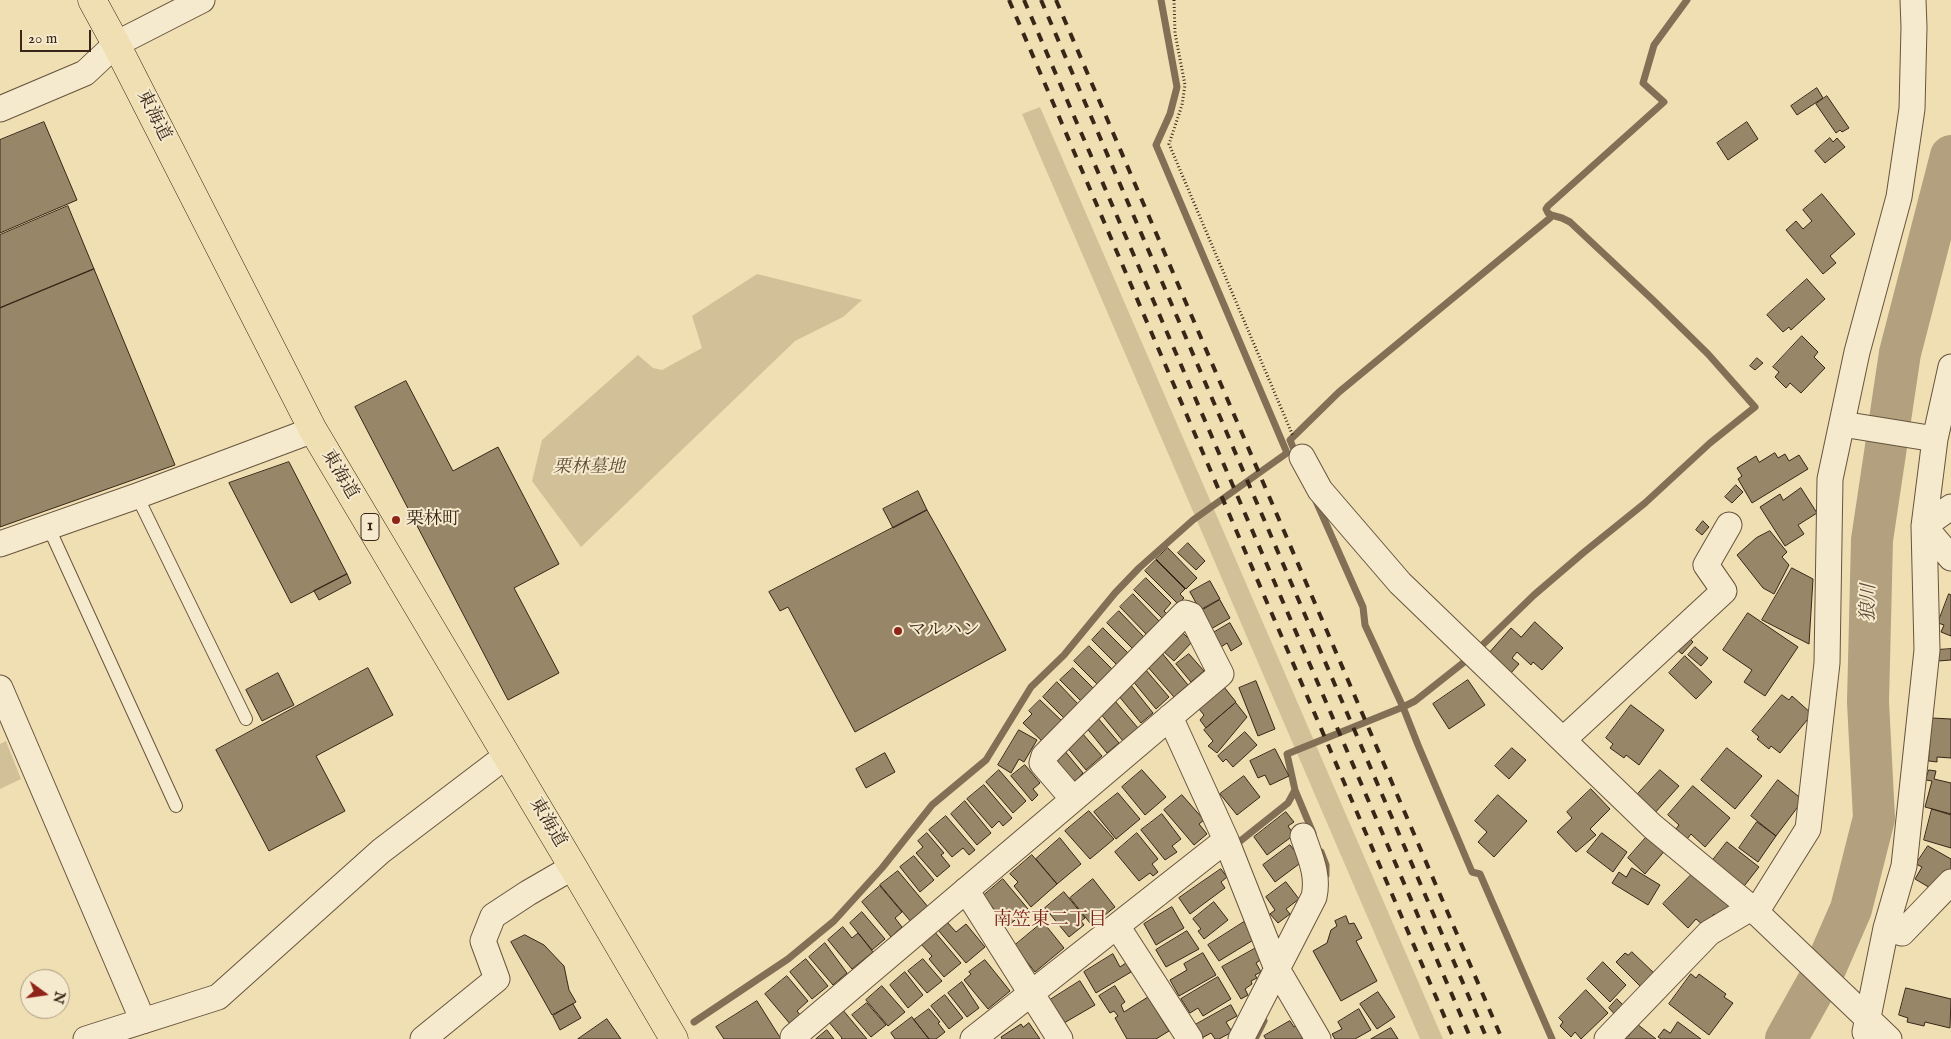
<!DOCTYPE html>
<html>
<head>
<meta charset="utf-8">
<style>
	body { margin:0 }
	#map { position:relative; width:1951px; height:1039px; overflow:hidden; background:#f0dfb2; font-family:"IM FELL English",serif }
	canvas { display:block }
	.north { position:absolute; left:20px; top:969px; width:50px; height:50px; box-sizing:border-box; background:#f5eacd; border:1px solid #aa9c85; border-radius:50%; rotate:104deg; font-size:14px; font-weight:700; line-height:20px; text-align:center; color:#392618 }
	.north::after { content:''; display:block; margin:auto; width:18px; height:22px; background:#8f2418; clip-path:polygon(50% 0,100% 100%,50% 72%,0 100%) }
	.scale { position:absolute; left:20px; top:30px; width:71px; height:22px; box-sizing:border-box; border:2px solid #392618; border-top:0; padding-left:6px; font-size:15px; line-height:18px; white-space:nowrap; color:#392618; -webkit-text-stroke:4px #f5eacd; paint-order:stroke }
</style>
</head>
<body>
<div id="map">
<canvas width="1951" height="1039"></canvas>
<div class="north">N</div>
<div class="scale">20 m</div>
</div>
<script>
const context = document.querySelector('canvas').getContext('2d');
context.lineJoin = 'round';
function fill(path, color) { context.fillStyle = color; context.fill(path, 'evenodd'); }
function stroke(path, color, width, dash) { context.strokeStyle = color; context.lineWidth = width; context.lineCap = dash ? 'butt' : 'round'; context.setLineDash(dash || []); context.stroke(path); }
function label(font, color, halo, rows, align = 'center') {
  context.font = font + ' "IM FELL English","Noto Serif JP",serif'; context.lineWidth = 4; context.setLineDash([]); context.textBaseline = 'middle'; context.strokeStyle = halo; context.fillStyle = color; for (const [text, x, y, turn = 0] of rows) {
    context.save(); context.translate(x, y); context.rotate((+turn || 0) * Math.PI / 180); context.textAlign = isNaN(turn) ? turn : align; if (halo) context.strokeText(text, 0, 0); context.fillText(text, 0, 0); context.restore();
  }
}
fill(new Path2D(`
	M1040 107 1443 1039H1420L1022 114Z
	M757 274 862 300 843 317 795 341 581 547 532 481 542 440 638 355 653 368 662 370 702 348 692 316Z
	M6 741 21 779 0 789V744Z`), '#d1c098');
stroke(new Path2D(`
	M1297 457 1290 440 1339 392 1550 218 1551 215 1548 213 1546 209 1548 206 1664 102 1643 83 1654 45 1687 0
	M1316 501 1363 607 1365 625 1403 707 1418 745 1472 872 1480 874 1552 1039
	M1313 833 1295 790 1287 754 1403 707 1415 701 1468 659 1534 595 1583 553 1645 503 1710 443 1755 407 1708 354 1653 300 1570 222 1562 218 1551 215
	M1234 846 1288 803 1295 790
	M1321 852 1326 865V875
	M694 1022 788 959 834 921 882 868 932 805 986 760 1031 687 1064 655 1115 593 1139 568 1193 520 1287 453 1156 145 1170 114 1177 87 1161 0
	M1255 1039 1264 1021`), '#826f55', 7);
stroke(new Path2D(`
	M1786 1039 1824 971 1851 909 1874 818 1868 702 1872 540 1900 353 1951 156`), '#b2a07e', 42);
const building = new Path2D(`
	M1817 88 1823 98 1797 115 1791 106Z
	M1827 96 1849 128 1842 132 1840 130 1836 133 1816 104Z
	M44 122 77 200 0 233V140Z
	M1747 122 1758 139 1728 160 1717 143Z
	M1830 138 1833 142 1837 138 1845 147 1825 163 1815 151Z
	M1822 194 1855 234 1830 256 1836 263 1823 274 1786 230 1796 221 1803 229 1812 221 1803 210Z
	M68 206 94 269 0 308V235Z
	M94 269 175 465 0 527V308Z
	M1807 279 1825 299 1791 330 1789 327 1783 332 1767 315Z
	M1802 336 1818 352 1814 357 1825 368 1801 393 1790 383 1786 388 1775 377 1779 372 1773 367Z
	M1757 358 1763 363 1755 370 1750 366Z
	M406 381 453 471 498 447 559 564 514 588 559 673 508 700 355 407Z
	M1775 453 1778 458 1785 454 1789 461 1799 455 1808 469 1752 503 1738 479 1742 476 1737 468 1756 456 1759 462Z
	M289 462 347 574 291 603 229 483Z
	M1736 485 1743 492 1732 503 1725 497Z
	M1801 488 1817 513 1798 525 1804 534 1785 546 1760 507 1780 494 1783 500Z
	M918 491 927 510 893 528 883 509Z
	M927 510 1006 650 855 732 788 607 780 611 769 592Z
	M1703 521 1709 527 1702 535 1696 530Z
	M1770 531 1787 552 1782 557 1789 565 1774 594 1763 588 1737 555 1756 538Z
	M1188 543 1205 561 1196 570 1178 553Z
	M1168 548 1197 578 1186 589 1156 559Z
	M1156 560 1185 589 1180 594 1184 598 1178 604 1145 571Z
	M1792 568 1813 579 1809 644 1762 620Z
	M347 574 351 583 319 600 314 591Z
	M1146 578 1171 603 1164 611 1167 614 1162 618 1134 590Z
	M1210 581 1220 599 1200 610 1190 592Z
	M1133 594 1160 622 1147 635 1120 607Z
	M1949 594 1951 595V636L1941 632 1944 625 1938 623Z
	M1220 600 1230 618 1211 629 1201 611Z
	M1119 611 1144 637 1133 649 1107 623Z
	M1748 613 1798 647 1765 696 1744 682 1752 670 1723 650Z
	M1535 622 1563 648 1542 670 1533 662 1531 665 1517 652 1512 658 1519 664 1510 674 1488 654 1511 628 1521 637Z
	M1230 623 1242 644 1231 651 1227 643 1221 647 1213 633Z
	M1103 628 1129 654 1117 665 1092 640Z
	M1181 631 1192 642 1174 661 1162 650Z
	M1687 636 1693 642 1682 654 1675 648Z
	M1089 646 1115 672 1100 687 1074 661Z
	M1695 647 1708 658 1701 666 1688 655Z
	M1951 649V660L1938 661 1937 650Z
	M1162 653 1188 685 1174 697 1147 666Z
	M1189 654 1204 671 1191 682 1176 664Z
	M1685 656 1712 682 1696 699 1669 673Z
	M368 668 393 715 316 756 345 811 269 851 216 750Z
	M1073 668 1094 689 1081 701 1060 680Z
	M1145 669 1169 697 1156 709 1132 680Z
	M278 673 294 705 262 721 246 690Z
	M1468 680 1485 705 1449 729 1433 704Z
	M1256 681 1275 729 1258 736 1239 688Z
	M1057 682 1078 704 1064 718 1043 697Z
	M1130 684 1153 713 1141 723 1118 695Z
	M1224 687 1236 702 1206 728 1200 720 1204 715 1199 709Z
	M1782 695 1789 700 1792 696 1812 714 1780 753 1771 746 1769 749 1757 739 1759 737 1752 731Z
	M1040 700 1064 723 1042 741 1023 723 1032 714 1029 711Z
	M1115 701 1138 728 1123 741 1100 713Z
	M1236 703 1247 717 1217 753 1208 746 1213 741 1204 730Z
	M1631 705 1664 730 1639 765 1626 755 1624 758 1610 748 1613 744 1606 738Z
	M1097 717 1119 743 1107 753 1085 726Z
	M1932 718 1951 719V758L1937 757V762L1929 761Z
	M1019 730 1037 740 1024 762 1019 759 1011 773 998 765Z
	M1245 732 1257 745 1233 767 1226 759 1223 762 1218 756Z
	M1082 733 1102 756 1086 770 1066 746Z
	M1512 748 1526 760 1509 779 1495 766Z
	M1727 748 1762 776 1735 809 1701 780Z
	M1275 749 1289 776 1270 785 1265 775 1258 778 1250 761Z
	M1064 750 1083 773 1075 781 1055 766V758Z
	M885 753 895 772 866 788 856 769Z
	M1025 765 1040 783 1033 789 1038 795 1032 801 1011 776Z
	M999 770 1026 801 1013 813 986 782Z
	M1142 770 1166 797 1145 815 1122 787Z
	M1660 770 1679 786 1653 815 1634 798Z
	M1929 770 1936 771 1934 779 1951 783V814L1925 807 1932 781 1926 780Z
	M1244 776 1260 797 1237 815 1220 794Z
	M1778 780 1803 800 1776 836 1751 816Z
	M984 785 1012 818 1003 826 999 821 992 828 967 799Z
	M1693 786 1730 818 1705 847 1691 834 1687 839 1676 829 1679 825 1668 815Z
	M1591 789 1610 809 1590 829 1596 835 1576 852 1557 832 1572 818 1567 812Z
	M1118 793 1140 819 1116 839 1094 812Z
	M1182 795 1204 820 1199 824 1207 834 1194 845 1164 810Z
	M1498 795 1527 821 1494 857 1478 842 1487 832 1475 821Z
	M965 801 991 833 977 845 951 814Z
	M1932 809 1951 815V848L1924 840Z
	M1089 811 1114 839 1090 859 1065 831Z
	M1286 812 1294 822 1288 826 1294 835 1267 855 1254 837Z
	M1162 814 1181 839 1172 846 1177 852 1165 860 1141 830Z
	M946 816 975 850 969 855 963 848 952 857 929 830Z
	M1757 822 1776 836 1758 862 1739 848Z
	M927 833 944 853 941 855 950 866 937 877 916 853 923 847 918 841Z
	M1137 833 1158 859 1152 864 1158 872 1153 876 1150 873 1139 881 1115 852Z
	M1602 833 1627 852 1613 872 1587 852Z
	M1650 833 1667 848 1645 874 1628 858Z
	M1060 838 1081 864 1057 884 1036 859Z
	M1727 842 1759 867 1741 890 1709 865Z
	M1290 845 1303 861 1275 882 1263 865Z
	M1928 846 1951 859V871L1932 889 1915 879 1922 867 1916 864Z
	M1032 855 1057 884 1031 907 1014 886 1018 882 1010 874Z
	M914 856 934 880 920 892 900 867Z
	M1632 868 1660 885 1648 905 1612 883 1619 872 1626 877Z
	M1221 869 1227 877 1221 882 1225 888 1190 914 1179 898Z
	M898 871 929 908 912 923 880 885Z
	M1695 871 1731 905 1718 918 1714 914 1703 925 1696 919 1688 928 1663 904Z
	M1003 879 1028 909 1008 926 983 896Z
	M1093 879 1115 907 1100 919 1102 921 1094 928 1070 898Z
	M1286 882 1299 899 1286 909 1290 914 1278 923 1270 914 1275 910 1266 897Z
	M880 886 902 912 895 918 902 927 891 937 862 902Z
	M1064 892 1085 918 1081 921 1084 925 1069 937 1045 908Z
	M1214 902 1228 920 1204 939 1198 931 1201 929 1193 919Z
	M1172 907 1184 928 1156 945 1144 924Z
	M862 912 885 939 872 950 850 923Z
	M1346 916 1349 924 1354 923 1362 938 1356 941 1377 981 1341 1001 1313 951 1327 943 1331 930 1337 926 1335 921Z
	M947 922 956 932 966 924 985 947 966 963 938 930Z
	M1043 922 1064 948 1035 972 1014 946Z
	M1244 922 1255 939 1219 961 1208 945Z
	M843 927 852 938 858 933 873 952 852 969 828 940Z
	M934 931 961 963 944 977 929 959 932 956 920 943Z
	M1187 931 1199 949 1166 967 1156 950Z
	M525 935 544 945 564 966 569 990 576 1002 552 1015 511 942Z
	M825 943 847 973 833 985 809 957Z
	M1256 948 1262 959 1256 963 1261 972 1255 975 1257 978 1251 981 1252 984 1245 989 1248 995 1241 999 1222 967Z
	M1632 952 1655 974 1641 987 1616 962 1625 953 1628 955Z
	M1203 953 1216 975 1179 996 1170 980 1187 970 1184 964Z
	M1113 954 1120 967 1126 963 1131 972 1096 993 1084 972Z
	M806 959 828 986 812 999 790 972Z
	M923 959 942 981 927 993 908 971Z
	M985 960 1010 991 988 1009 964 980 971 974 969 972Z
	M1603 962 1626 985 1610 1002 1587 979Z
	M905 972 923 995 908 1008 890 985Z
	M1691 974 1696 978 1699 974 1726 994 1724 997 1733 1003 1709 1035 1669 1004Z
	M787 976 808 1001 797 1011 801 1016 791 1025 765 994Z
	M1218 977 1231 999 1203 1016 1198 1008 1190 1013 1181 999Z
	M1080 981 1095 1005 1064 1023 1050 1000Z
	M962 982 979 1008 967 1017 948 993Z
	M882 986 905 1012 888 1026 866 1000Z
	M1115 986 1125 1002 1121 1005 1124 1012 1148 997 1169 1031 1156 1039H1127L1115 1018 1118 1016 1114 1011 1110 1013 1099 996Z
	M1906 988 1951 999 1950 1028 1925 1022 1924 1026 1907 1022 1908 1018 1899 1015Z
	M1586 990 1608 1013 1581 1039 1575 1032 1571 1037 1560 1026 1563 1022 1559 1018Z
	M1378 992 1395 1017 1377 1029 1360 1004Z
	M945 995 963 1018 949 1029 931 1006Z
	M1617 999 1628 1010 1619 1019 1609 1008Z
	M757 1001 781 1039H724L716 1027Z
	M867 1003 886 1025 871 1037 852 1015Z
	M573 1004 581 1018 560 1030 553 1016Z
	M1231 1005 1237 1016 1226 1022 1232 1032 1219 1039H1215L1211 1033 1202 1038 1195 1025Z
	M842 1009 867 1039H841L842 1038 828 1021Z
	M929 1009 940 1022 938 1023 945 1032 936 1039H929L914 1020Z
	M1359 1009 1371 1030 1355 1039H1335L1332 1034 1342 1029 1338 1022Z
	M912 1017 929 1039H895L891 1033Z
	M607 1019 621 1039H578Z
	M1290 1021 1294 1027 1299 1024 1304 1039H1266L1264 1036Z
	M1678 1022 1701 1039H1661L1658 1037 1664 1029 1670 1033Z
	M1029 1023 1040 1039H1002L1001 1037 1021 1024 1023 1027Z
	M1637 1024 1656 1039H1619L1624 1033 1628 1036Z
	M1391 1028 1398 1039H1371Z
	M827 1030 834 1039H816Z`);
fill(building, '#988668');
stroke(building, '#392618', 1);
const lane = new Path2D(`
	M137 496 246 719
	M48 526 176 806`);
const street = new Path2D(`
	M0 109 85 73 116 44 202 0
	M1842 424 1935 439
	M1302 457 1320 490 1400 583 1652 826 1756 912 1889 1039
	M1951 507 1924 526 1951 558
	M0 544 137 496 313 430
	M0 688 143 1021
	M1170 717 1226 840 1277 969 1318 1039
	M1564 739 1724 591 1706 565 1729 525
	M966 890 1060 1039
	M1756 912 1808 829 1827 663 1830 479 1857 352 1899 197 1912 109 1914 27 1913 0
	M1117 926 1190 1039
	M1886 928 1902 933 1951 882
	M1865 1032 1886 928 1904 866 1927 650 1924 526 1935 439 1951 367
	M86 1039 218 997 381 851 506 756
	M423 1039 497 979 483 941 493 916 528 893 573 867
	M794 1039 793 1037 1221 674 1191 615 1185 613 1044 756 1042 763 1073 799
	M973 1039 1226 840
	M1241 1039 1314 897C1319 875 1310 857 1303 836
	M1607 1039 1709 933 1751 908`);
const highway = new Path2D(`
	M92 0 116 44 313 430 573 867 674 1039`);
stroke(lane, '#67543e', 14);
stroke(street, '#67543e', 27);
stroke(highway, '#392618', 29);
stroke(new Path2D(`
	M1174 0 1175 33 1185 85 1182 105 1169 144 1293 436`), '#392618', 3, [1, 2.5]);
stroke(lane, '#f5eacd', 12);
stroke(street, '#f5eacd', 25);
stroke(highway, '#f0dfb2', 28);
stroke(new Path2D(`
	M1009 0 1454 1039
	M1024 0 1471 1039
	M1041 0 1487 1039
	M1056 0 1502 1039`), '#392618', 4, [9, 9]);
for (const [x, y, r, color] of [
	[396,520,5,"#8f2418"],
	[898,631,5,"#8f2418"]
]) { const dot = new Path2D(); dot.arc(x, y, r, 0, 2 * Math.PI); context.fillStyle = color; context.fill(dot); stroke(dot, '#f5eacd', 2); }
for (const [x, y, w] of [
	[370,527,18]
]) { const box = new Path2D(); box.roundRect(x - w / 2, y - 13.5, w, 27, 4); context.fillStyle = '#f5eacd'; context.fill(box); stroke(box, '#392618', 1); }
label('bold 16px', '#392618', null, [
	["1",370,527]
]);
label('18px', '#392618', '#f5eacd', [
	["東海道",153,116,63],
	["東海道",339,475,59],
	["東海道",547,823,59]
]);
label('italic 18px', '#5f4c38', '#f5eacd', [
	["栗林墓地",589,468]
]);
label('18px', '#392618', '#f5eacd', [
	["栗林町",406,520],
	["マルハン",908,631]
], 'left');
label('italic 19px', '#5d4b37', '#f5eacd', [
	["狼川",1870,603,-89]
]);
label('19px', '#7a1f14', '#f5eacd', [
	["南笠東二丁目",1050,921]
]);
</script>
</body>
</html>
